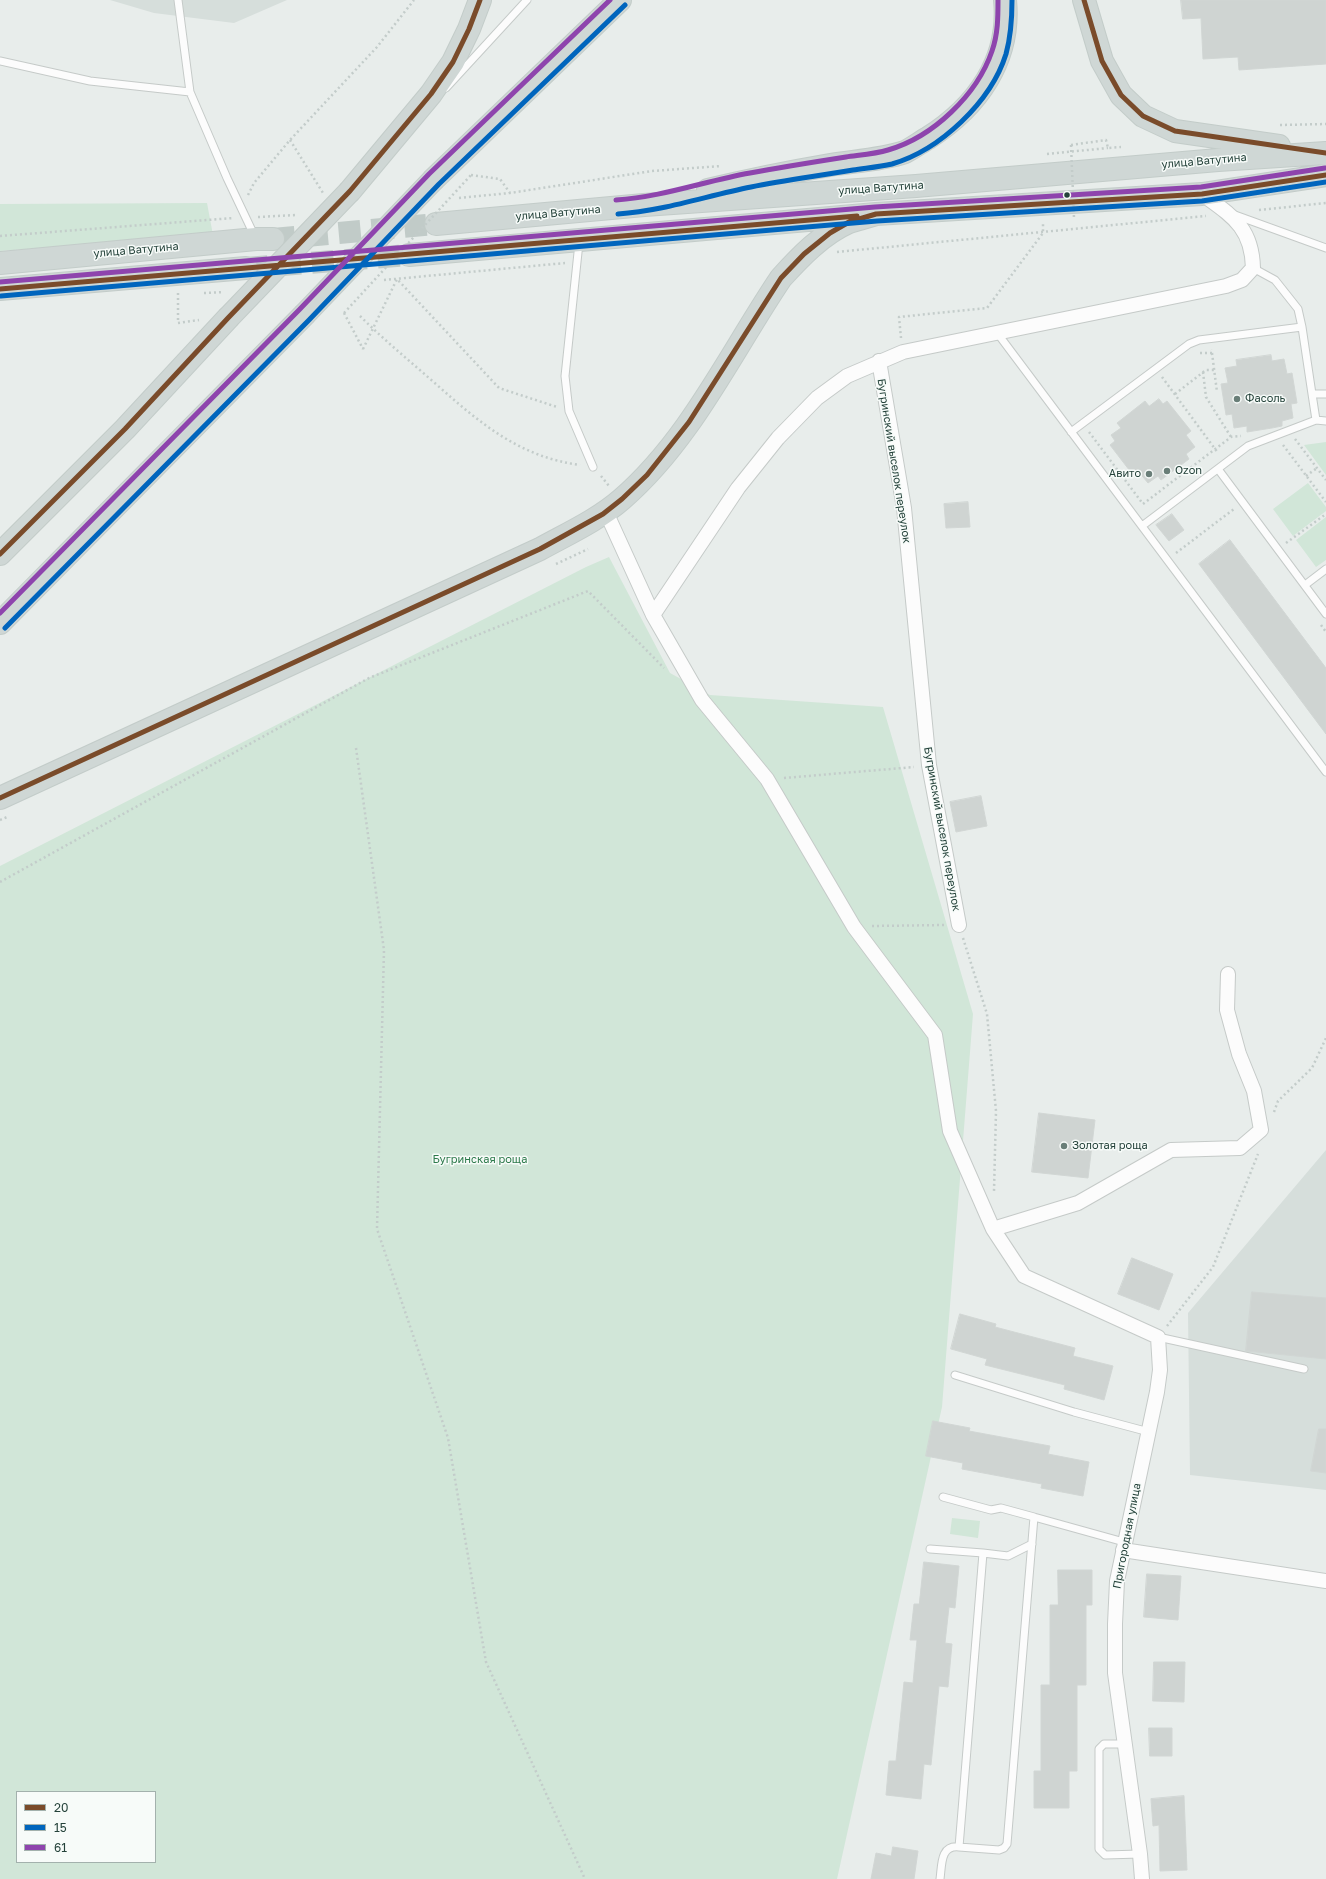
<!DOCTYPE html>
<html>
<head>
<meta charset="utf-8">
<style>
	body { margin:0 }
	#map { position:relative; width:1326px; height:1879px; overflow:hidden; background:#e8edeb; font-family:"Golos Text",sans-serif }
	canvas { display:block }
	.legend { position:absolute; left:16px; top:1791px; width:140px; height:72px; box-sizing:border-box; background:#f7fbf9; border:1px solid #a3b1ad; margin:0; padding:5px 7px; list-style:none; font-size:12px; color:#24423a }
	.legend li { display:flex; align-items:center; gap:8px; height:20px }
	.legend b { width:20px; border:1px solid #a3b1ad }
</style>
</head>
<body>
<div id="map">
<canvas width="1326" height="1879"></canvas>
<ul class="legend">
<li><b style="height:5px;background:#7a4b2a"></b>20</li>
<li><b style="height:5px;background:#0065bd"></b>15</li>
<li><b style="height:5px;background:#8e44ad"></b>61</li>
</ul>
</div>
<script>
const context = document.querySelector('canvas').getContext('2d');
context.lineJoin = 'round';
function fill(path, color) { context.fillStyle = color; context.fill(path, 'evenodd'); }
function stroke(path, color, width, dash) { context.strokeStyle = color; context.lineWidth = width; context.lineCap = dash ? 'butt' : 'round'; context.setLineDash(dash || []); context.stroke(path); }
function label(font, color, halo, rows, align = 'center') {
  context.font = font + ' "Golos Text",sans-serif'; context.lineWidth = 3; context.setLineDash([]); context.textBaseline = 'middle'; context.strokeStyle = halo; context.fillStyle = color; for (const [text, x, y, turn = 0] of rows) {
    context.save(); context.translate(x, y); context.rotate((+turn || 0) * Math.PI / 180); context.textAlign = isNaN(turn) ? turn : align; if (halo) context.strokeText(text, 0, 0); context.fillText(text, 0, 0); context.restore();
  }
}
fill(new Path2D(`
	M110 0H287L234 23 154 13Z
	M1326 1150V1490L1190 1475 1188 1313Z`), '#d6dedb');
fill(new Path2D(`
	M207 203 213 235 0 251V204Z
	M1326 442V475L1304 445Z
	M1308 483 1326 507V511L1293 536 1273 509Z
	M1326 517V560L1316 567 1296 540Z
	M609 557 670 673 710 695 883 707 973 1014 942 1407 837 1879H0V866L586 567ZM17 1792H155V1862H17Z
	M952 1518 980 1521 978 1538 950 1534Z`), '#d1e6d8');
const building = new Path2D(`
	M1181 0H1326V64L1239 70 1238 57 1203 59 1201 18 1183 19Z
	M1271 355 1272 361 1284 359 1287 374 1292 373 1297 403 1291 404 1293 418 1282 421V426L1272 428 1247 432V426L1234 428 1232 414 1226 415 1221 384 1228 383 1225 368 1237 366 1236 360Z
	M1159 399 1163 404 1167 401 1191 431 1186 435 1195 447 1186 454 1189 459 1161 480 1158 476 1148 483 1138 471 1133 475 1110 445 1115 441 1111 435 1121 428 1117 423 1145 401 1149 406Z
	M968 502 970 527 946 528 944 504Z
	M1172 514 1184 530 1169 541 1156 525Z
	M1230 540 1326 668V734L1199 564Z
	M981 796 987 826 956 832 950 802Z
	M1039 1113 1095 1120 1088 1178 1032 1172Z
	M1132 1258 1173 1274 1159 1310 1118 1294Z
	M1252 1292 1326 1298V1359L1246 1351Z
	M960 1314 996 1324 995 1327 1075 1348 1073 1356 1113 1366 1104 1400 1064 1389 1065 1385 985 1365 987 1359 951 1349Z
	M933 1421 970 1428 969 1431 1050 1446 1048 1454 1089 1462 1083 1496 1041 1488 1042 1484 962 1469 963 1463 926 1456Z
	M1319 1429H1326V1473L1311 1471Z
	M924 1562 959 1566 955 1608 949 1607 945 1643 952 1644 948 1687 939 1686 931 1765 924 1764 921 1799 886 1795 889 1761H896L904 1682 913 1683 917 1640H910L914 1604H919Z
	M1058 1570H1092V1605H1086V1685H1077V1771H1069V1808H1034V1771H1041V1685H1050V1605H1058Z
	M1147 1574 1181 1576 1178 1620 1144 1617Z
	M1154 1662H1185L1184 1702 1153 1701Z
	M1149 1728H1172V1756H1150Z
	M1184 1796 1187 1870 1160 1871 1159 1825 1153 1826 1151 1799Z
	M893 1847 918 1851 914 1879H871L876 1853 891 1856Z`);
fill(building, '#cfd4d2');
stroke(building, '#d1d6d4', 1);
stroke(new Path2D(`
	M273 239 436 224
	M246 268 409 255`), '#c1cbc8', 22, [22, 11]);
const service = new Path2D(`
	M178 0 190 92 227 178 255 237
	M0 61 90 81 190 92
	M446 88 527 0
	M1235 215 1326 248
	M579 243 565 376 569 411 593 467
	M1253 268 1275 280 1298 309 1302 327
	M998 334 1326 772
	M1312 394 1316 420 1326 421
	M1071 432 1189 344 1199 340 1302 327 1312 394H1326
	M1218 469 1326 614
	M1142 526 1248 446 1316 420
	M1305 585 1326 569
	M1158 1337 1304 1369
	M955 1375 1074 1412 1149 1432
	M943 1497 991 1510 1001 1508 1034 1517
	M930 1549 983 1553
	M1125 1744H1104L1099 1749V1849L1105 1855 1140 1854
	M959 1847 999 1850 1004 1848 1007 1844 1034 1517 1124 1542
	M940 1879C942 1865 940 1845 959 1847L983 1553 1008 1556 1032 1544`);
const minor = new Path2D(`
	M879 361 904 508 929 765 959 925
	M606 512 653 615 702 700 767 779 854 927 935 1035 950 1131 993 1229 1024 1276 1158 1337 1160 1370 1157 1392 1117 1581 1115 1624V1673L1140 1854 1142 1879
	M653 615 738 488 778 438 817 398 847 376 903 352 1226 286 1242 280 1253 268C1252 227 1232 216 1202 194
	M993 1229 1078 1203 1171 1150 1240 1148 1261 1130 1254 1091 1239 1054 1227 1010 1228 974
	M1123 1550 1326 1581`);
const primary = new Path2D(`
	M1084 0 1102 61 1121 95 1143 116 1175 131 1279 146
	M434 179 620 0
	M708 190C749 180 789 172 830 165 855 161 881 160 905 152 913 148 921 142 928 138 977 107 1011 60 1005 0
	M350 191 431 94 453 62 469 29 480 0
	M436 224 644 205 916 186 1218 160 1326 153
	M409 255 876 214 1202 194 1326 175
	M0 263 256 239H273
	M0 289 246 268
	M0 554 125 429 228 318
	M0 623 304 315
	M0 798 540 549C567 534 598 520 622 499 691 439 731 352 781 278 800 257 822 234 849 222 858 219 868 217 876 214`);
stroke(service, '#c5cac8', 9);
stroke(minor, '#c5cac8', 16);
stroke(primary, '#c3ccc9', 24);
stroke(new Path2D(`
	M1280 125 1326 124
	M290 140 323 193
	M1071 145 1106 140 1108 148 1121 147
	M1047 154 1108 148
	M471 175 500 179 510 193
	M248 195 254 183 290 140 377 47 414 0
	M459 198 510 193 652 171 721 166
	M1259 210 1326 203
	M258 217 296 215
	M0 236 233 218
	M837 252 1206 216
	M384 280 565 263
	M178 293V323L199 320
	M204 293 224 292
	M344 313 363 349
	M360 316C385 341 411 362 437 385 481 424 520 457 580 465
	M901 338 899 317 987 308 1043 233V223
	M363 349 397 279 499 388 557 407
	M1200 353H1212L1211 350
	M1212 353 1217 392
	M1203 372 1206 397 1231 437
	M1162 377 1218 453
	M1175 394 1206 370H1214
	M1089 432 1143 504 1231 437 1241 436
	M1295 439 1326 480
	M1283 445 1326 502
	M601 476 609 486
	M1306 476 1317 468
	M1286 543 1326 514
	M1176 553 1234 509
	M556 564 588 549
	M1321 625 1326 632
	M356 748 384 950 377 1229 448 1438 486 1662 585 1879
	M784 778 914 767
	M0 820 7 817
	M0 882 369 678 588 591 664 668
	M872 926 945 925
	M963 938 987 1014 996 1111 994 1191
	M1274 1112 1278 1101 1312 1068 1326 1038
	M1167 1326 1213 1267 1258 1154`), '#c3ccca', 2.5, [2, 3]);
stroke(service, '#fcfcfc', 7);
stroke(minor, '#fcfcfc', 14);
stroke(primary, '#cfd7d5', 22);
const primaryBridge = new Path2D(`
	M304 315 434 179
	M228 318 350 191`);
stroke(primaryBridge, '#c3ccc9', 24, []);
stroke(new Path2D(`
	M1071 145 1074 218
	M344 313 471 175`), '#c3ccca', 2.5, [2, 3]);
stroke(primaryBridge, '#cfd7d5', 22);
stroke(new Path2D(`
	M1084 0 1102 61 1121 95 1143 116 1175 131 1326 153
	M0 289 857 216
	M0 554 125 429 228 318 350 191 431 94 453 62 469 29 480 0
	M0 798 540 549 603 514 622 499 647 475 689 422 781 278 804 254 830 233 849 222 876 214 1202 194 1326 175`), '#7a4b2a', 5);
stroke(new Path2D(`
	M618 214C663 211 706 196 751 187 785 180 819 176 853 170 866 168 879 167 892 164 940 150 991 102 1006 54 1011 36 1012 19 1012 0
	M1 296 877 221 1202 201 1326 182
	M5 628 309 320 439 184 625 5`), '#0065bd', 5);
stroke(new Path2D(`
	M616 200C662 197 705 181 750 173 782 167 814 162 846 157 860 155 875 154 888 150 933 137 977 95 992 51 998 34 998 17 998 0
	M0 282 875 207 1201 187 1325 168
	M0 613 299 310 429 174 610 0`), '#8e44ad', 5);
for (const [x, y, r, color] of [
	[1067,195,3.5,"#24423a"],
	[1237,399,4,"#697e78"],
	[1167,471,4,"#697e78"],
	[1149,474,4,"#697e78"],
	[1064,1146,4,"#697e78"]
]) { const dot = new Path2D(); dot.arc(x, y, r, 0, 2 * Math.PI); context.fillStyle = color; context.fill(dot); stroke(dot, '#f7fbf9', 1.5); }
label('11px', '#24423a', '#f7fbf9', [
	["улица Ватутина",1204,161,-5],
	["улица Ватутина",881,188,-4],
	["улица Ватутина",558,213,-5],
	["улица Ватутина",136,250,-5],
	["Бугринский выселок переулок",894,461,81],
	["Бугринский выселок переулок",942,829,80],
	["Пригородная улица",1127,1536,-79]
]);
label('11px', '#24423a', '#f7fbf9', [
	["Фасоль",1245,399],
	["Ozon",1175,471],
	["Авито",1141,474,"right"],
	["Золотая роща",1072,1146]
], 'left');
label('11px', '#2d7a4b', '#f7fbf9', [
	["Бугринская роща",480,1160]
]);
</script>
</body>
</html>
